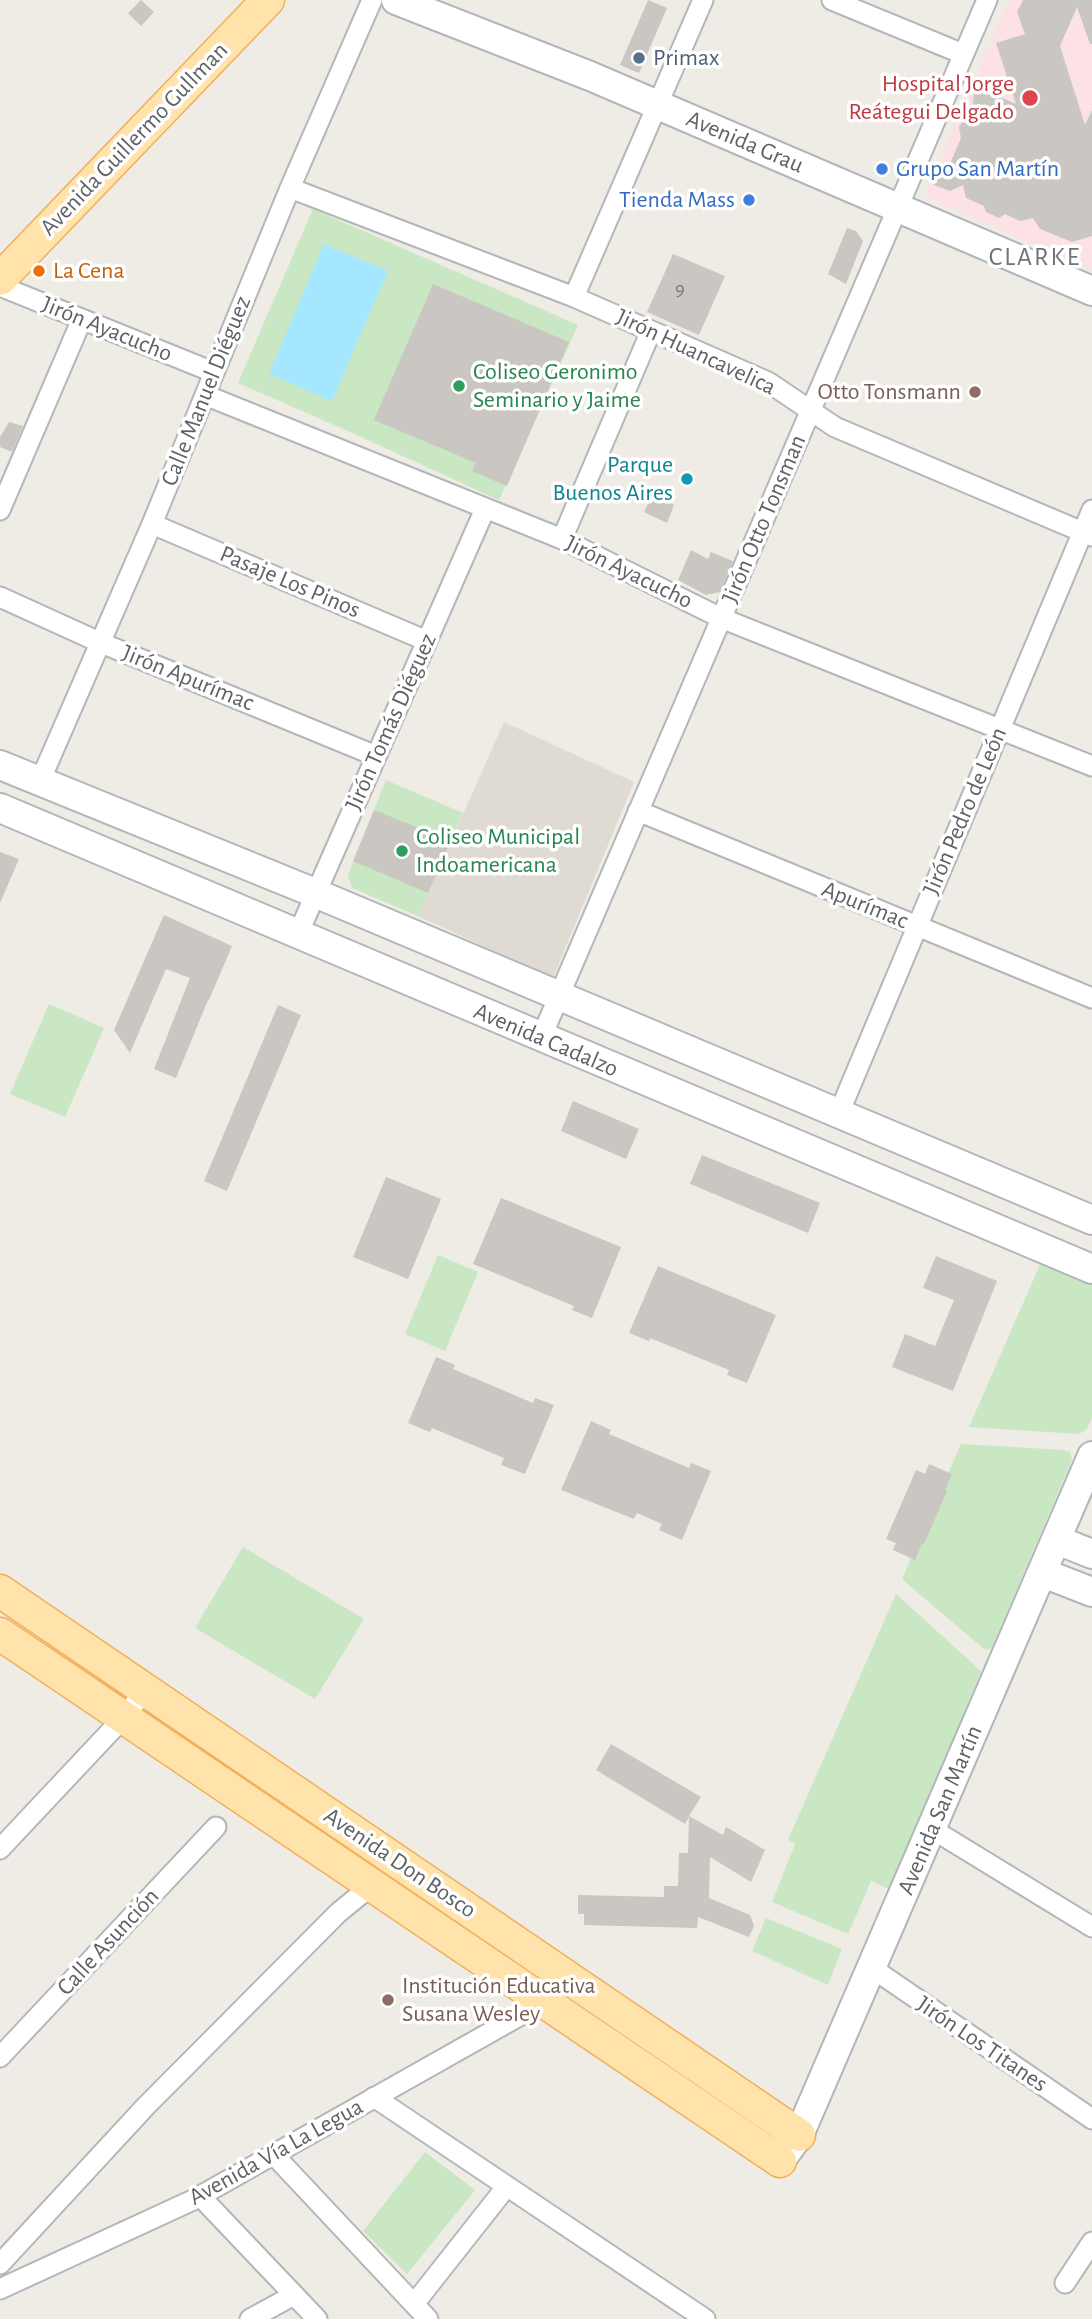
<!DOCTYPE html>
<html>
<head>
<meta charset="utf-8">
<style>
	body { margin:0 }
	canvas { display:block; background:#efebe5 }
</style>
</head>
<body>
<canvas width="1092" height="2319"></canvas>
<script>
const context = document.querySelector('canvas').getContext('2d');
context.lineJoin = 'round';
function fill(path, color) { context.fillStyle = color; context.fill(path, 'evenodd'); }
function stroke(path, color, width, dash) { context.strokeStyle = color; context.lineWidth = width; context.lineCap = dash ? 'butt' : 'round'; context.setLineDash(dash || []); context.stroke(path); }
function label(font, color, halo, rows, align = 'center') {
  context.font = font + ' "Alegreya Sans",sans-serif'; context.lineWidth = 7; context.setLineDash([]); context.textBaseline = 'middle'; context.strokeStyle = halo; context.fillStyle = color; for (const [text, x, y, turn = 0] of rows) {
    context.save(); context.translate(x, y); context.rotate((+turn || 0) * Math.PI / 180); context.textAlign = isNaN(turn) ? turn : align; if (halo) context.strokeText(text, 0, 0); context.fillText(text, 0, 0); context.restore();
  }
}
fill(new Path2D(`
	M504 722 634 782 553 978 418 916Z`), '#dfdbd3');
fill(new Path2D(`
	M1009 0H1092V270L925 196Z`), '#fce2e4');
fill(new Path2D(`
	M313 209 578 325 499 500 348 431 238 383Z
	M386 780 463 813 418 916 352 888 348 875Z
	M49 1004 104 1028 65 1117 10 1094Z
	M438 1255 478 1272 445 1351 405 1334Z
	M1042 1260 1092 1277V1418L1087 1429 1079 1434 969 1427Z
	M961 1444 1064 1450 1070 1452 1072 1460 992 1647 989 1650 984 1649 902 1579Z
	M243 1547 364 1619 315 1699 195 1628Z
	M896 1594 981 1671 891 1890 871 1881 848 1934 772 1902 795 1844 788 1840Z
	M766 1918 842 1949 828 1985 752 1951Z
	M425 2152 475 2190 407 2274 363 2231Z`), '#c8e7c2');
fill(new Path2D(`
	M324 244 388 271 332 401 269 374Z`), '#a5e7ff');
fill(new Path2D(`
	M141 0 154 12 141 26 128 13Z
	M648 0 667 8 639 73 620 65Z
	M1023 0H1092V44H1090L1077 7 1060 46 1085 125 1092 110V236L1072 242 1040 229 1033 218 1020 221 1005 214 999 218 986 212 984 206 966 198 963 185 950 191 934 185 940 170 949 166 961 138 959 127 973 104 974 86 1016 104 996 43 1025 34 1017 12Z
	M847 228 856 231 863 241 846 284 828 274Z
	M673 254 725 276 699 335 647 312Z
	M433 284 569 342 507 486 472 471 476 463 374 420Z
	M9 422 23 426 12 452 0 447V437Z
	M652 495 674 505 667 523 644 512Z
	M691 550 708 559 711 552 733 561 720 592 706 595 678 580Z
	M374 810 451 841 428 893 353 861Z
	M0 852 19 859 0 903Z
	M164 915 232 946 209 1000H208L176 1078 154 1069 190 978 166 969 130 1053 114 1030Z
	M278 1005 301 1015 227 1191 204 1181Z
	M573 1101 639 1129 626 1159 561 1131Z
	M702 1155 820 1203 808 1233 690 1184Z
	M386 1177 441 1199 408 1279 353 1257Z
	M501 1198 621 1247 592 1318 572 1310 574 1306 473 1264Z
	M936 1256 997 1281 953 1391 892 1367 905 1334 935 1346 954 1300 923 1288Z
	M658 1266 776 1315 747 1383 727 1375 729 1370 650 1338 649 1341 629 1333Z
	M436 1357 455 1365 453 1369 533 1403 535 1398 554 1405 525 1474 501 1465 504 1458 432 1428 430 1432 408 1423Z
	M591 1421 611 1430 609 1434 689 1468 691 1463 711 1471 682 1540 659 1530 662 1524 637 1513 634 1519 561 1490Z
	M929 1464 952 1474 945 1490 947 1491 924 1544 922 1543 915 1560 893 1550 896 1543 886 1539 916 1470 925 1474Z
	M611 1744 701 1797 689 1816 723 1835 726 1827 765 1850 751 1882 710 1857 709 1898 750 1915 754 1926 749 1937 698 1917 697 1928 584 1925V1914H578V1895L664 1897V1886H678L679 1853H688L689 1817 685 1824 596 1770Z`), '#cac6c1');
const street = new Path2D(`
	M832 0 963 54
	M290 188 574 297 768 382 835 427 1092 536
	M0 286 213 372
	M574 297 703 0
	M205 395 562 539 721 618 1092 766
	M0 510 82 319
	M152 524 427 641
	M562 539 651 331
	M0 597 99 642 376 756
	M40 781 152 524 290 188 372 0
	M638 811 1092 998
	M298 934 485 509
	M541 1038 987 0
	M839 1113 1092 510
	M932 1829 1092 1927
	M0 1849 124 1717 146 1689
	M872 1968 1092 2119
	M0 2057 216 1827
	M374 2097 705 2319
	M274 2155 428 2319
	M200 2196 317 2319
	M0 2264 146 2106 338 1913 371 1886
	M1065 2283 1092 2242
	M0 2289 193 2200 544 2002
	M414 2304 507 2186
	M250 2319 294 2295`);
const secondary = new Path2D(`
	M396 0 590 76 1092 291
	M0 765 315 893 1092 1220
	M0 808 1092 1269
	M1057 1540 1092 1554
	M1043 1573 1092 1592
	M780 2161 799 2135 1092 1456`);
const primary = new Path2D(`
	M0 279 268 0
	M0 1591 799 2135
	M0 1634 780 2161`);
stroke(street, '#b2b7ba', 23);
stroke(secondary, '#b1b6ba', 32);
stroke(primary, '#f2af5c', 35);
stroke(street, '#fff', 19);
stroke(secondary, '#fff', 28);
stroke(primary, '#ffe3aa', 32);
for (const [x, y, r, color] of [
	[639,58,7,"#5c6f8a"],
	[1030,98,9,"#e0444e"],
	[882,169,7,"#3f7fe0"],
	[749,200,7,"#3f7fe0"],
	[39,271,7,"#e8710a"],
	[459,386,7,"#2e9e5b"],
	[975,392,7,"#8d6e63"],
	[687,479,7,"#0f9aa8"],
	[402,851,7,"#2e9e5b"],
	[388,2000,7,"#8d6e63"]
]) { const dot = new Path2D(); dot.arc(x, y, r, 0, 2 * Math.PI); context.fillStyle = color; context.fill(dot); stroke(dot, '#fff', 2.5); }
label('21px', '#787b7d', null, [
	["9",680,289]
]);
label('24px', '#4e5e75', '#fff', [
	["Primax",653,58]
], 'left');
label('24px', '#be3a42', '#fff', [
	["Hospital Jorge",1014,84],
	["Reátegui Delgado",1014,112]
], 'right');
label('24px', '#5d6266', '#fff', [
	["Avenida Guillermo Gullman",134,139,-46],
	["Avenida Grau",745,142,23],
	["Jirón Ayacucho",107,329,22],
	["Jirón Huancavelica",696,352,25],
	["Calle Manuel Diéguez",206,391,-68],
	["Jirón Otto Tonsman",764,519,-67],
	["Jirón Ayacucho",629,572,26],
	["Pasaje Los Pinos",290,582,23],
	["Jirón Apurímac",188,678,22],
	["Jirón Tomás Diéguez",391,722,-66],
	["Jirón Pedro de León",965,811,-67],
	["Apurímac",865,905,22],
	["Avenida Cadalzo",546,1040,23],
	["Avenida San Martín",940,1810,-67],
	["Avenida Don Bosco",400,1863,34],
	["Calle Asunción",108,1942,-47],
	["Jirón Los Titanes",982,2044,34],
	["Avenida Vía La Legua",276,2152,-29]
]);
label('24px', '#366cbe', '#fff', [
	["Grupo San Martín",896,169],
	["Tienda Mass",735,200,"right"]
], 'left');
label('24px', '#c56008', '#fff', [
	["La Cena",53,271]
], 'left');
label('24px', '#27864d', '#fff', [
	["Coliseo Geronimo",473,372],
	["Seminario y Jaime",473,400],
	["Coliseo Municipal",416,837],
	["Indoamericana",416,865]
], 'left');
label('24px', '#785e54', '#fff', [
	["Otto Tonsmann",961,392],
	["Institución Educativa",402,1986,"left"],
	["Susana Wesley",402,2014,"left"]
], 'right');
label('24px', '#0d838f', '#fff', [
	["Parque",673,465],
	["Buenos Aires",673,493]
], 'right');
context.letterSpacing = '2px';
label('26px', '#6e7478', '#fff', [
	["CLARKE",1035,257]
]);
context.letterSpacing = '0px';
</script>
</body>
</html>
